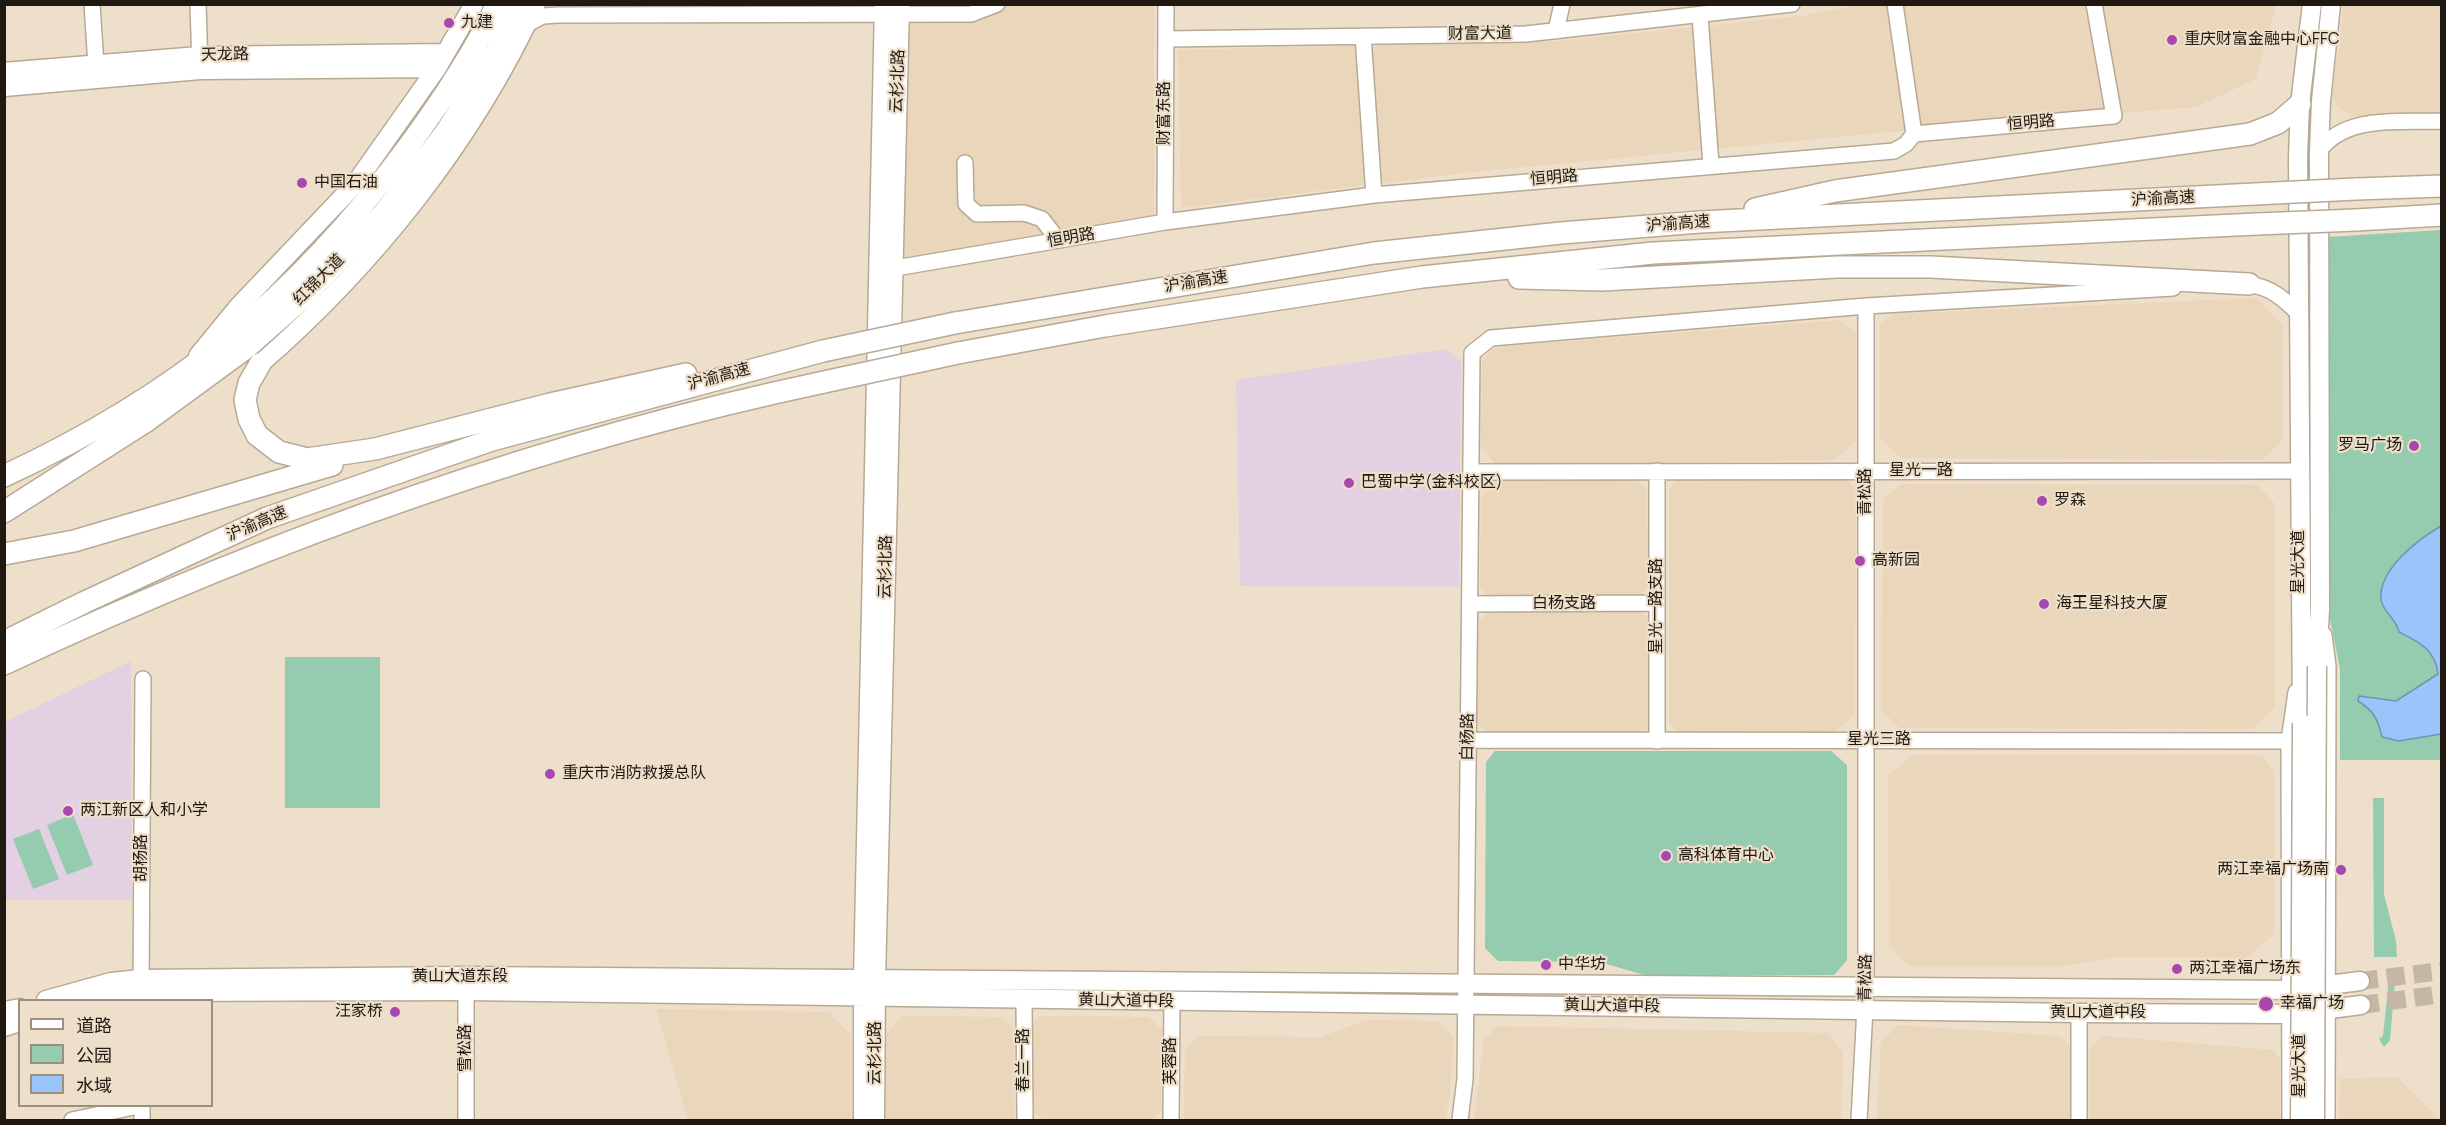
<!DOCTYPE html>
<html>
<head>
<meta charset="utf-8">
<style>
	body { margin:0 }
	#map { position:relative; width:2446px; height:1125px; overflow:hidden; background:#eedfca; font-family:Manrope,"Noto Sans SC",sans-serif }
	canvas { display:block }
	.frame { position:absolute; inset:0; border:6px solid #1f1912; pointer-events:none }
	.legend { position:absolute; left:18px; top:999px; width:195px; height:108px; box-sizing:border-box; background:#eedfca; border:2px solid #9b9080; margin:0; padding:8px 10px; list-style:none; font-size:18px; color:#1f1912 }
	.legend li { display:flex; align-items:center; gap:12px; height:30px }
	.legend b { width:30px; border:2px solid #9b9080 }
</style>
</head>
<body>
<div id="map">
<canvas width="2446" height="1125"></canvas>
<div class="frame"></div>
<ul class="legend">
<li><b style="height:8px;background:#fff"></b>道路</li>
<li><b style="height:16px;background:#95cbae"></b>公园</li>
<li><b style="height:16px;background:#9bc5fa"></b>水域</li>
</ul>
</div>
<script>
const context = document.querySelector('canvas').getContext('2d');
context.lineJoin = 'round';
function fill(path, color) { context.fillStyle = color; context.fill(path, 'evenodd'); }
function stroke(path, color, width, dash) { context.strokeStyle = color; context.lineWidth = width; context.lineCap = dash ? 'butt' : 'round'; context.setLineDash(dash || []); context.stroke(path); }
function label(font, color, halo, rows, align = 'center') {
  context.font = font + ' Manrope,"Noto Sans SC",sans-serif'; context.lineWidth = 4.5; context.setLineDash([]); context.textBaseline = 'middle'; context.strokeStyle = halo; context.fillStyle = color; for (const [text, x, y, turn = 0] of rows) {
    context.save(); context.translate(x, y); context.rotate((+turn || 0) * Math.PI / 180); context.textAlign = isNaN(turn) ? turn : align; if (halo) context.strokeText(text, 0, 0); context.fillText(text, 0, 0); context.restore();
  }
}
fill(new Path2D(`
	M1863 4 2276 5 2256 79 2196 107 1911 130 1463 173 1181 208 1178 50 1558 41 1801 16Z
	M910 5H1154V218L903 261Z
	M2344 5H2441V114L2359 119 2339 108 2332 96Z
	M2257 298 2283 326 2282 441 2262 460 1900 458 1880 439V325L1893 314Z
	M1840 320 1856 333V441L1834 460 1496 465 1481 447 1482 360 1496 347Z
	M1845 478 1856 490 1855 714 1834 733H1677L1669 724V489L1679 479Z
	M1635 479 1647 489 1648 587 1638 597H1490L1480 588 1481 499 1496 481Z
	M1901 484 2257 485 2275 504V707L2252 729 1899 728 1881 710 1883 499Z
	M1638 609 1654 623 1653 723 1643 734H1490L1476 723 1477 622 1490 611Z
	M1912 755H2261L2274 770V934L2246 958 2115 957 2063 966H1909L1889 947 1888 776Z
	M656 1009 829 1012 851 1035V1120H688Z
	M902 1016 1004 1017 1014 1030V1120H885V1035Z
	M1040 1016 1148 1017 1163 1030 1161 1111 1152 1120H1044L1032 1111 1031 1023Z
	M1366 1020 1438 1021 1454 1037 1450 1095 1445 1120H1184L1185 1048 1199 1036 1321 1037Z
	M1898 1025 2060 1036 2070 1046V1120H1877L1881 1042Z
	M1498 1026 1828 1033 1843 1052 1841 1120H1474L1484 1039Z
	M2105 1036 2274 1050 2280 1060V1120H2089L2090 1046Z
	M2397 1077 2441 1120H2339V1079Z`), '#ead6ba');
fill(new Path2D(`
	M1445 349 1461 361 1459 587 1240 586 1236 380Z
	M131 661 132 900H5V722Z`), '#e3d1e3');
fill(new Path2D(`
	M2441 230V760H2340V669L2327 604V237Z
	M285 657H380V808H285Z
	M1495 751H1831L1847 765V960L1834 975H1644L1600 962 1498 961 1485 948 1486 762Z
	M2373 798H2384V894L2396 941 2397 957H2374Z
	M73 814 93 865 67 875 47 825Z
	M39 829 59 879 33 889 13 839Z
	M2390 970H2396L2390 1040 2384 1047 2379 1039 2383 1036Z`), '#95cbae');
const water = new Path2D(`
	M2441 526V734L2399 741 2382 737C2378 719 2374 711 2358 701L2359 696 2396 701 2438 674C2435 649 2419 642 2399 632 2396 618 2383 612 2381 600 2378 569 2419 539 2441 526Z`);
fill(water, '#9bc5fa');
stroke(water, '#7691b4', 1.5);
stroke(new Path2D(`
	M2360 981 2442 971
	M2361 1005 2442 994`), '#c5b7a5', 18, [18, 9]);
const minor = new Path2D(`
	M92 4 96 65
	M198 4 200 67
	M1895 4 1914 134
	M1700 16 1711 165
	M527 24 543 16 558 15 971 14 997 4
	M1556 31 1562 4
	M1363 36 1374 195
	M1166 39 1526 34 1792 4
	M2319 151C2346 114 2400 123 2442 121
	M965 163 966 204 977 214 1024 213 1042 219 1058 240
	M1165 222 1166 4
	M884 270 1165 222 1374 195 1894 151 1906 144 1914 134 2114 116 2094 4
	M2238 284C2265 283 2280 295 2298 313
	M1657 471V741
	M1471 472 2299 471
	M1470 604 1657 603
	M2324 635 2328 666 2327 1120
	M1468 740 2289 741
	M466 979V1120
	M141 988 143 679
	M1024 999 1025 1120
	M142 1106V1120
	M72 1120 138 1106
	M1171 1120 1172 1001
	M1460 1120 1465 1079 1472 353 1491 338 1866 306 2173 288
	M1859 1120 1866 989V306
	M2079 1120V1013
	M2290 1120 2289 741 2296 692`);
const major = new Path2D(`
	M4 72 199 56 446 53
	M4 87 200 70 437 68
	M198 356 239 306 355 184 437 68 474 4
	M260 364C373 266 473 141 536 4
	M2317 666 2320 609 2319 151 2321 101 2331 4
	M2302 723 2298 158 2300 104 2312 4
	M46 1000 111 982 141 979 466 976 2291 990 2360 981
	M94 1000 141 992 466 991 2079 1013 2291 1014 2361 1005
	M4 1011 20 1008
	M4 1027 20 1022
	M863 1120V980L884 4
	M875 1120 876 980 900 4`);
const highway = new Path2D(`
	M2356 189 2442 186
	M1755 209 1835 191 2250 134 2278 123 2300 104
	M2356 220 2442 215
	M1519 278 1602 280 1837 267H1931L2249 284
	M955 323 1374 253 1561 233 1700 222 2255 194
	M958 353 1105 326 1422 277 1653 253 2257 224
	M260 364 249 383 245 400 249 419 257 435 279 452 307 459 375 449 550 404 686 374
	M4 476C176 396 296 299 408 147 441 102 473 55 497 4
	M4 512 145 422 246 348 305 296 384 213 446 132 497 50 518 4
	M4 554 74 541 332 465
	M4 642 85 602 267 518 492 440 823 351
	M4 664C266 541 541 442 824 382`);
stroke(minor, '#b7a995', 18);
stroke(major, '#b7a995', 21);
stroke(highway, '#b7a995', 24);
stroke(minor, '#fff', 15);
stroke(major, '#fff', 18);
stroke(highway, '#fff', 21);
const majorBridge = new Path2D(`
	M2300 1120 2302 723
	M2315 1120 2317 666`);
const highwayBridge = new Path2D(`
	M2255 194 2356 189
	M2257 224 2356 220
	M823 351 955 323
	M824 382 958 353`);
stroke(majorBridge, '#b7a995', 21, []);
stroke(highwayBridge, '#b7a995', 24, []);
stroke(majorBridge, '#fff', 18);
stroke(highwayBridge, '#fff', 21);
for (const [x, y, r, color] of [
	[449,23,6,"#a848af"],
	[2172,40,6,"#a848af"],
	[302,183,6,"#a848af"],
	[2414,446,6,"#a848af"],
	[1349,483,6,"#a848af"],
	[2042,501,6,"#a848af"],
	[1860,561,6,"#a848af"],
	[2044,604,6,"#a848af"],
	[550,774,6,"#a848af"],
	[68,811,6,"#a848af"],
	[1666,856,6,"#a848af"],
	[2341,870,6,"#a848af"],
	[1546,965,6,"#a848af"],
	[2177,969,6,"#a848af"],
	[2266,1004,8,"#a848af"],
	[395,1012,6,"#a848af"]
]) { const dot = new Path2D(); dot.arc(x, y, r, 0, 2 * Math.PI); context.fillStyle = color; context.fill(dot); stroke(dot, '#eedfca', 2); }
label('16px', '#1f1912', '#eedfca', [
	["九建",461,23],
	["重庆财富金融中心FFC",2184,40],
	["中国石油",314,183],
	["罗马广场",2402,446,"right"],
	["巴蜀中学(金科校区)",1361,483],
	["罗森",2054,501],
	["高新园",1872,561],
	["海王星科技大厦",2056,604],
	["重庆市消防救援总队",562,774],
	["两江新区人和小学",80,811],
	["高科体育中心",1678,856],
	["两江幸福广场南",2329,870,"right"],
	["中华坊",1558,965],
	["两江幸福广场东",2189,969],
	["幸福广场",2280,1004],
	["汪家桥",383,1012,"right"]
], 'left');
label('16px', '#1f1912', '#eedfca', [
	["财富大道",1480,34,-1],
	["天龙路",225,55,-1],
	["云杉北路",898,81,-88],
	["财富东路",1165,113,-90],
	["恒明路",2031,123,-5],
	["恒明路",1554,178,-5],
	["沪渝高速",2163,199,-3],
	["沪渝高速",1678,224,-4],
	["恒明路",1071,238,-10],
	["红锦大道",319,280,-45],
	["沪渝高速",1196,282,-9],
	["沪渝高速",719,377,-15],
	["星光一路",1921,471],
	["青松路",1866,492,-90],
	["沪渝高速",257,524,-23],
	["星光大道",2299,562,-90],
	["云杉北路",886,567,-89],
	["白杨支路",1564,604],
	["星光一路支路",1657,606,-90],
	["白杨路",1468,737,-89],
	["星光三路",1879,740],
	["胡杨路",142,858,-90],
	["黄山大道东段",460,977],
	["青松路",1866,978,-89],
	["黄山大道中段",1126,1001,1],
	["黄山大道中段",1612,1006,1],
	["黄山大道中段",2098,1013],
	["雪松路",466,1048,-90],
	["云杉北路",876,1053,-90],
	["春兰一路",1024,1060,-90],
	["芙蓉路",1171,1061,-90],
	["星光大道",2300,1066,-90]
]);
</script>
</body>
</html>
